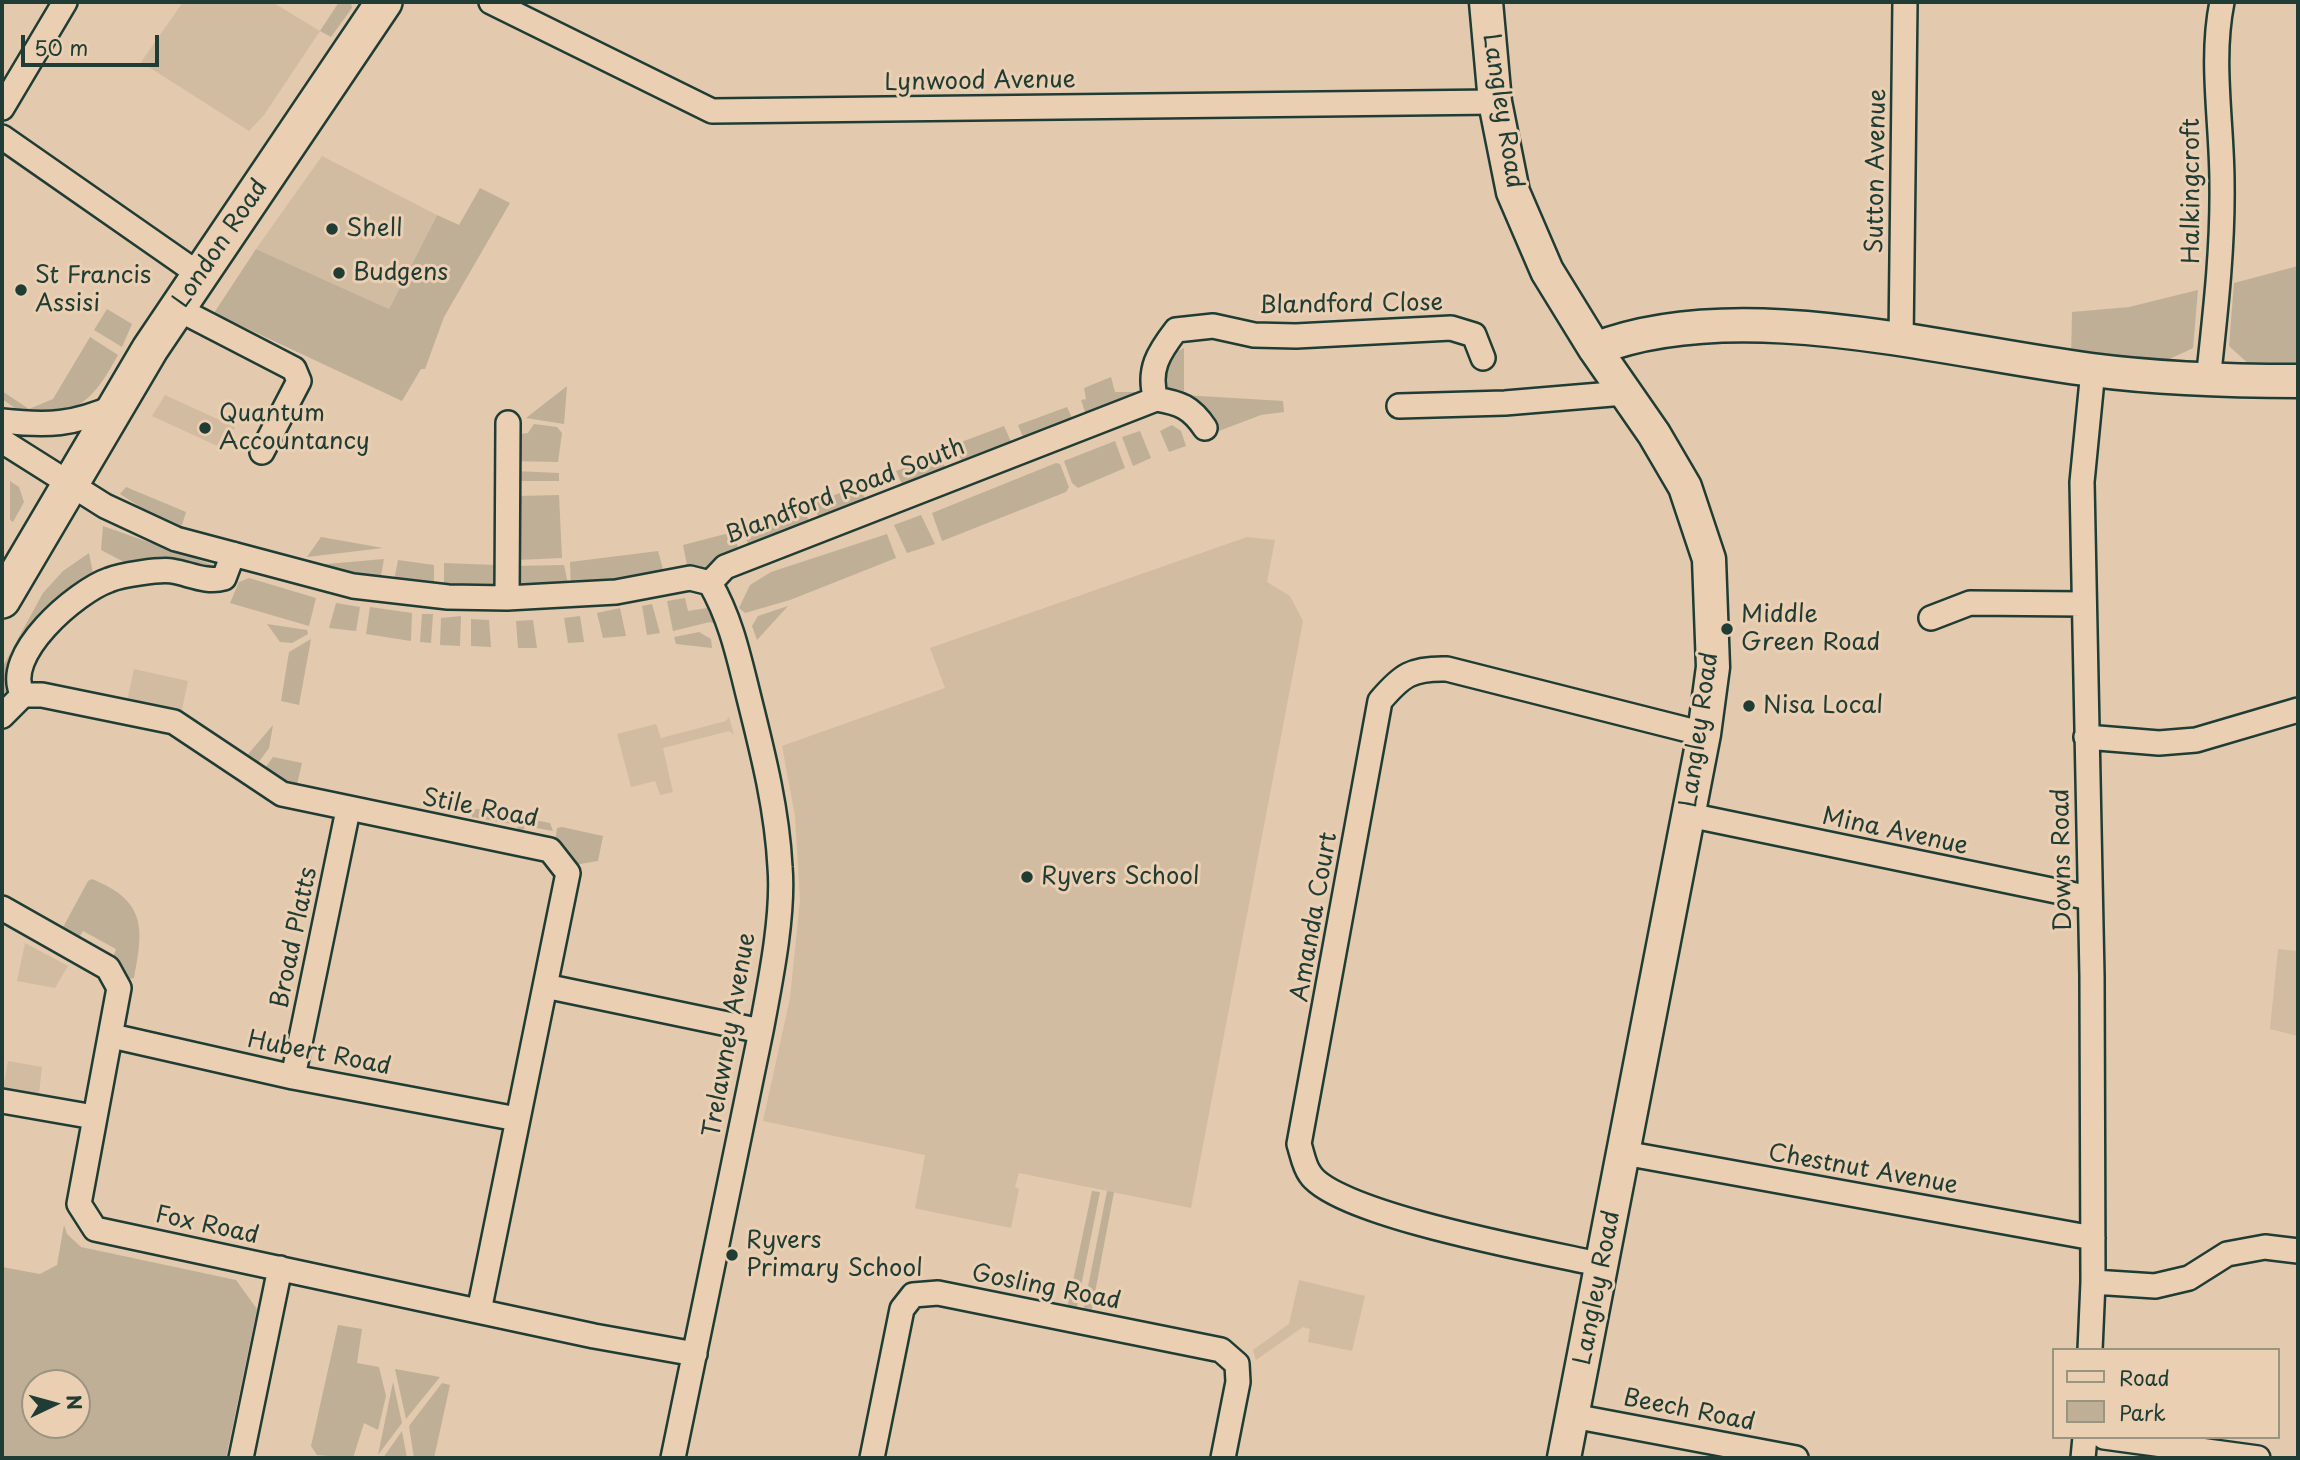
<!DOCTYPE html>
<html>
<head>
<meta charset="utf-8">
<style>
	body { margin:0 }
	#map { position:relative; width:2300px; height:1460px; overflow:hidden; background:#e3c9ad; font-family:"Playpen Sans",sans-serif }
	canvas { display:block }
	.frame { position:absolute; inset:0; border:4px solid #1f3d34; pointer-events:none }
	.legend { position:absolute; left:2052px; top:1348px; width:228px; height:91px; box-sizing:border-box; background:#ebcfb2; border:2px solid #999580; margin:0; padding:9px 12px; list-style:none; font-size:21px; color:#1f3d34 }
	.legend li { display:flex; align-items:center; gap:14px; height:35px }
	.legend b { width:35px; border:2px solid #999580 }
	.north { position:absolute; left:21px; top:1369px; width:70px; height:70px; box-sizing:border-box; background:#ebcfb2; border:2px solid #999580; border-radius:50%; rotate:85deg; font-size:19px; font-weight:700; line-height:28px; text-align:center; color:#1f3d34 }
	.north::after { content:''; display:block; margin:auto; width:24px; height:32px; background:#1f3d34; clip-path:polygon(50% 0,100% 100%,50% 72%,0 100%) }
	.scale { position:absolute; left:21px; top:35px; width:138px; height:32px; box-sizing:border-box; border:4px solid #1f3d34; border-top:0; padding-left:9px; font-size:21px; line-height:24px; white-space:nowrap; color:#1f3d34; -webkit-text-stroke:5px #ebcfb2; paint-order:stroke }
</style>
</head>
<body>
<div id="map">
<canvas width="2300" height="1460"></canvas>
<div class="frame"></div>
<ul class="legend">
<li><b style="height:9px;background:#ebcfb2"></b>Road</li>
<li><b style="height:19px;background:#bfaf97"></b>Park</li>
</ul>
<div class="north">N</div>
<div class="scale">50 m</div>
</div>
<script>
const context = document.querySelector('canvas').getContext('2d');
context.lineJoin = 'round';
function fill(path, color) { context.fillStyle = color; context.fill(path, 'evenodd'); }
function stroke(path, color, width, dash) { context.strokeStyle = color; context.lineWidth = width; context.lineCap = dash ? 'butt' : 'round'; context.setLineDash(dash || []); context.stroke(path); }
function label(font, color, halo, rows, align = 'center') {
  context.font = font + ' "Playpen Sans",sans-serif'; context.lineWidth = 6; context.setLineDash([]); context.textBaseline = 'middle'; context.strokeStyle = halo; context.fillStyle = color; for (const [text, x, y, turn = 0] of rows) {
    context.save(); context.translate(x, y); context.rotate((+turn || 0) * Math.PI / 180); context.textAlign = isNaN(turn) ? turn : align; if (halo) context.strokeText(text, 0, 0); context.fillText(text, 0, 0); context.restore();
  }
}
fill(new Path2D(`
	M183 2H272L320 31 264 115 249 131 141 62Z
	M322 156 437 215 389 309 256 249Z
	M165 395 235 427 224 449 152 416Z
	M1247 537 1275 540 1267 582 1290 596 1303 621 1191 1208 1019 1173 1015 1187 1019 1189 1011 1228 923 1210 915 1208 925 1155 763 1121 790 998 800 900 795 816 782 746 945 688 930 648Z
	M134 669 188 681 180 719 126 706Z
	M729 717 734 735 729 731 663 748 673 792 660 795 655 781 631 787 617 734 656 724 661 738 726 721Z
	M25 943 68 966 55 988 17 981Z
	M2278 949 2298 951V1036L2270 1029Z
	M8 1061 42 1067 38 1102 2 1094Z
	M1299 1280 1365 1296 1352 1351 1308 1342 1310 1329 1303 1327 1256 1360 1253 1350 1289 1324Z`), '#d1bca2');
fill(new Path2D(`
	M339 2H351L352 8 331 37 320 31Z
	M480 188 510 203 444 317 425 369H421L402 401 214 313 256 249 389 309 437 215 459 225Z
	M2298 266V379L2261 375 2229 346 2234 283Z
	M2198 290 2193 348 2140 373 2071 360 2072 312 2129 307Z
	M107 309 132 324 122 347 94 330Z
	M90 337 118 355C102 383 88 410 53 412 41 413 31 409 19 411L2 399V391L29 409 53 399Z
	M1184 348V395L1283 401 1284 412 1261 415 1211 434 1185 412 1168 413C1160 390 1165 375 1174 353Z
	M1111 377 1115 392H1147L1090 427 1081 400 1086 399 1084 388Z
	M567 386 564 424 526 418Z
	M1067 407 1078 431 1029 451 1018 425Z
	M534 424 557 427 562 433 558 462 513 461 520 434 528 433Z
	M1172 425 1181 431 1186 446 1169 452 1160 431Z
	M1004 426 1017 455 966 476 956 444Z
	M1140 431 1151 458 1133 466 1122 437Z
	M1115 441 1125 468 1078 488 1072 483 1064 461Z
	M940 455 952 484 909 499 896 471Z
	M1056 463 1060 464 1069 487 1066 492 942 541 932 513Z
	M514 471 559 473V481H513Z
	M10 481 19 487 24 502 13 522 10 520Z
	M858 486 873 512 824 531 815 509 816 502Z
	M126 487 186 512 181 528 162 521 120 494Z
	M559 495 562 558 517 560 518 496Z
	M793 513H806L813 534 753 556 745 536 747 524Z
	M921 515 935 544 907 553 894 525Z
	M103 526 216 566 221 570 143 572 101 550Z
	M733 532 742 560 689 575 683 545Z
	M887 534 896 558 790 600 745 613 739 608 750 585 771 572Z
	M321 537 383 548 307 557Z
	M658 551 666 580 571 591 570 562Z
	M89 553 95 584 2 698V668L43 593 63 571Z
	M384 559 379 587 316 565Z
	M398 560 434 565V593L393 586Z
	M444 563 495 565 499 584 493 591 444 592Z
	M564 565 568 584 518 588 514 566Z
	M249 578 316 598 309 626 230 603 239 582Z
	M685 598 688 611 707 608 715 624 710 622 673 631 667 601Z
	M336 603 360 607 356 631 329 628Z
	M652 604 660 633 647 635 642 606Z
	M788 606 757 640 752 626 758 616Z
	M370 607 412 613 411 641 366 634Z
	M620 608 626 636 603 638 597 613Z
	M422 614H433L431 643 420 642Z
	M461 616 460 646 440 645 441 618Z
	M580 616 584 642 568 643 564 618Z
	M471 619 489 620 491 647 471 646Z
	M533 620 537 648H518L516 621Z
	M267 624 307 630 308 634 292 643 280 642Z
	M699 632 711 639 712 648 676 644 674 637Z
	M311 639 299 705 281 701 289 652Z
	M273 725 269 748 255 767 244 759Z
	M273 757 302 763 296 789 263 771Z
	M478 809 550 823 553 831 525 826 520 840 515 839 518 825 472 817 471 810Z
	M562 827 603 836 598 861 574 865 554 851 557 828Z
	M92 879C146 901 144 928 134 978L129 979 112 960 116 949 83 931 77 941 61 931 88 881Z
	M1092 1191 1100 1192 1076 1311 1067 1309Z
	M1107 1191 1114 1192 1091 1314 1083 1312Z
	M64 1225 67 1234 81 1247 236 1280 257 1309 226 1458H2V1267L40 1274 57 1265ZM35 1383H77V1425H35Z
	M338 1325 362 1329 357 1363 379 1367 386 1396 378 1430 364 1423 353 1458 317 1455 311 1446Z
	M395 1369 440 1377 406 1419Z
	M393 1382 402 1423 378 1455Z
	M442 1383 450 1385 434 1458H414L409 1426Z
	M402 1431 407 1458H383Z`), '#bfaf97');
const street = new Path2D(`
	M491 2 712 111 1495 102
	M2 108 65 2
	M2 137 200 275
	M178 309 294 369 299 381 262 452
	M1901 342 1905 2
	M2208 381C2215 316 2223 249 2222 183 2222 123 2210 61 2222 2
	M1399 406 1505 403 1624 393
	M2 421C48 426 73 425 116 406
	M1205 428C1191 407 1180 403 1156 399 1147 370 1159 352 1176 330L1213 326 1254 335 1296 336 1451 328 1474 335 1483 358
	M2 441 105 506 176 539 353 586 448 597 507 598 616 592 690 578 710 583
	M710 583 725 567 1156 399
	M507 598 508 423
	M1931 618 1970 603 2083 604
	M23 695C0 656 77 591 109 580 121 575 160 569 172 571 190 574 206 583 224 578L233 554
	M2 716 23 695H42L174 722 282 794 550 850 568 873 479 1311
	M2086 737 2159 743 2196 740 2298 710
	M1689 815 2090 898
	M2 908 108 968 119 988 79 1204 95 1229 594 1336 695 1354
	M545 986 761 1031
	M112 1036 293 1077 517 1119
	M293 1077 348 810
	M2 1101 94 1117
	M1624 1153 2093 1238
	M1603 1265C1549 1253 1336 1215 1310 1174 1304 1166 1302 1153 1299 1144L1380 701C1402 675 1412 668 1447 669L1704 734
	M2093 1282 2155 1286 2189 1278 2227 1254 2265 1247 2298 1251
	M2090 1350 2093 1282 2092 976 2082 482 2093 370
	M1573 1416 1796 1458
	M2104 1437 2258 1458
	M241 1458 280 1268
	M673 1458 761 1031C770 983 784 915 780 867 777 809 763 754 749 698 739 658 731 619 710 583
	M872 1458 902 1309 913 1295 938 1293 1221 1350 1237 1364 1238 1382 1223 1458
	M2083 1458 2085 1437`);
const secondary = new Path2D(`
	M1486 2 1495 102 1513 192 1547 271 1595 349 1654 434 1685 487 1709 559 1713 667 1704 734 1564 1458
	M1595 349C1738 293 1943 351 2092 370 2161 379 2229 381 2298 381`);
const primary = new Path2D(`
	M2 600 150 349 384 2`);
stroke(street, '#1f3d34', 28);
stroke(secondary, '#1f3d34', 37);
stroke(primary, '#1f3d34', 40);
stroke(street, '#ebcfb2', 23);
stroke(secondary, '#ebcfb2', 32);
stroke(primary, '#ebcfb2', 35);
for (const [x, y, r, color] of [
	[332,229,7,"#1f3d34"],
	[339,273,7,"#1f3d34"],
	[21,290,7,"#1f3d34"],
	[205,428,7,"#1f3d34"],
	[1727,629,7,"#1f3d34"],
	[1749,706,7,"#1f3d34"],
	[1027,877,7,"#1f3d34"],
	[732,1255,7,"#1f3d34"]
]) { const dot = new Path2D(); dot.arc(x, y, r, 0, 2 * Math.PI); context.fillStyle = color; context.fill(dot); stroke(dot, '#ebcfb2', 2.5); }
label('24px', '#1f3d34', '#ebcfb2', [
	["Lynwood Avenue",980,82,-1],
	["Langley Road",1502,111,81],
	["Sutton Avenue",1877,171,-89],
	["Halkingcroft",2192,191,-90],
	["London Road",221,244,-56],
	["Blandford Close",1351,305,-1],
	["Blandford Road South",845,492,-21],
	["Langley Road",1700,730,-82],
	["Stile Road",480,809,11],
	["Mina Avenue",1895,832,12],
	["Downs Road",2063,860,-91],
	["Amanda Court",1315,917,-80],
	["Broad Platts",295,938,-78],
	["Trelawney Avenue",730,1035,-80],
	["Hubert Road",319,1054,11],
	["Chestnut Avenue",1863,1170,10],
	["Fox Road",207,1226,12],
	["Gosling Road",1046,1288,11],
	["Langley Road",1598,1288,-79],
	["Beech Road",1689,1411,11]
]);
label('24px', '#1f3d34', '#ebcfb2', [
	["Shell",346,229],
	["Budgens",353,273],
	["St Francis",35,276],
	["Assisi",35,304],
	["Quantum",219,414],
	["Accountancy",219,442],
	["Middle",1741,615],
	["Green Road",1741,643],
	["Nisa Local",1763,706],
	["Ryvers School",1041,877],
	["Ryvers",746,1241],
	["Primary School",746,1269]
], 'left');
</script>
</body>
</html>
